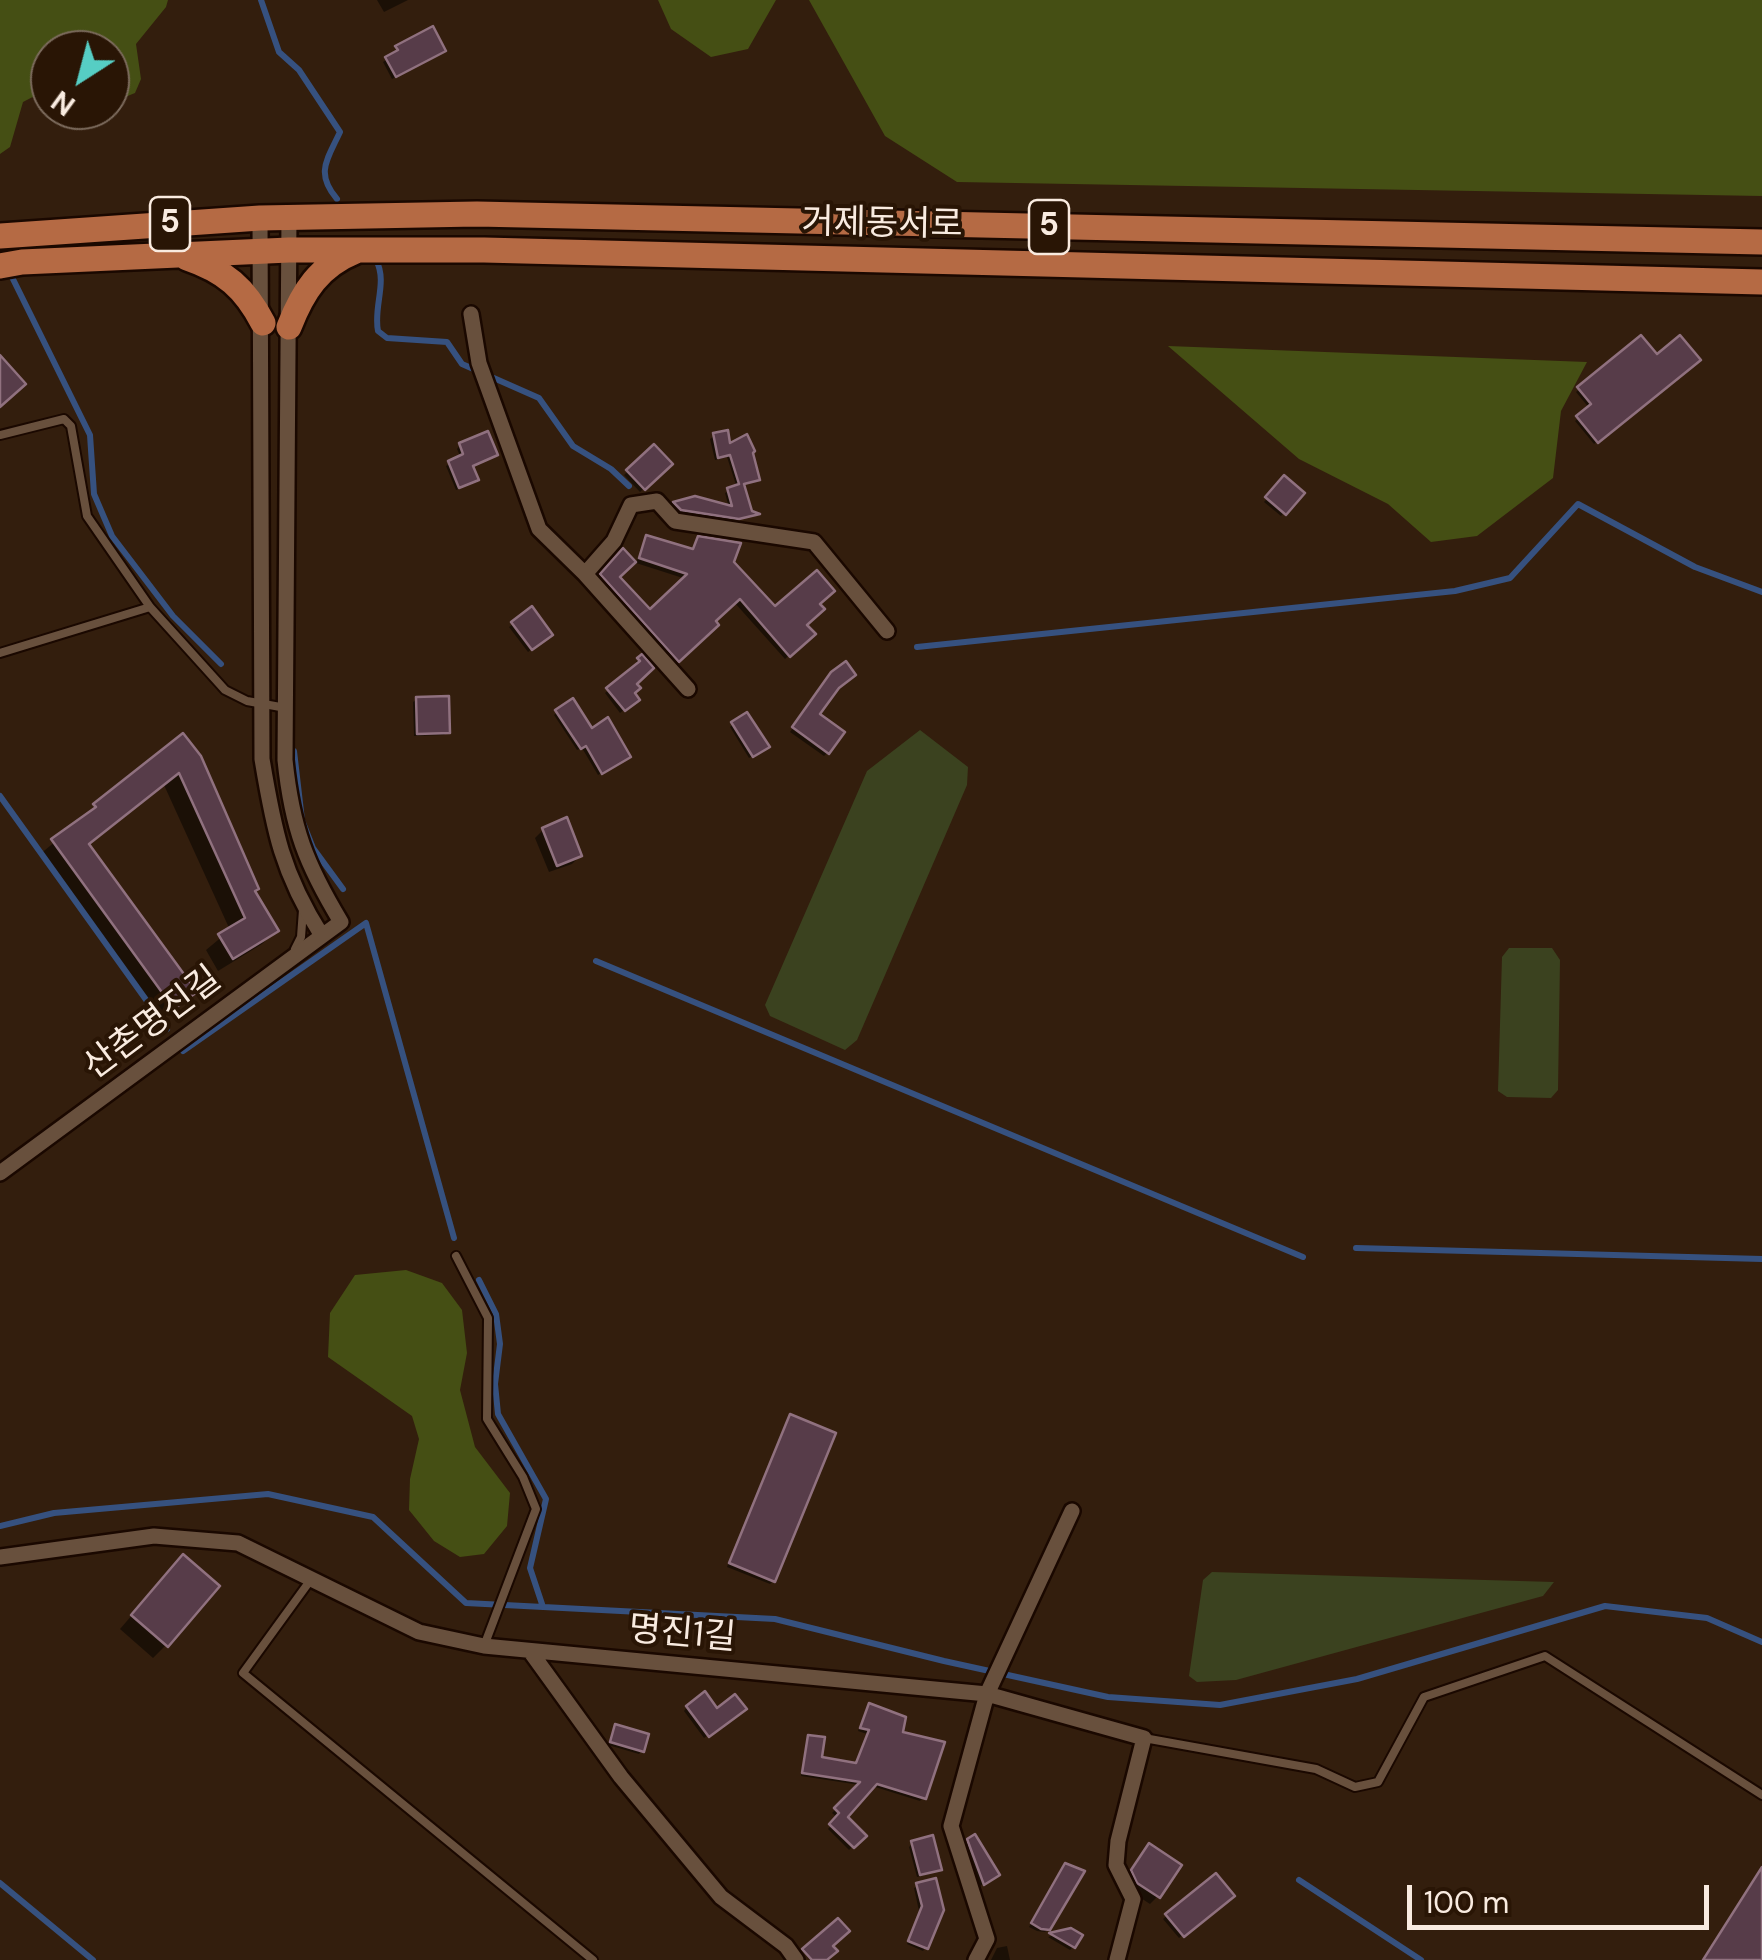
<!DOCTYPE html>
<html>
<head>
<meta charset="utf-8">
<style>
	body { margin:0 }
	#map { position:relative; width:1762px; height:1960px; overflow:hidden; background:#331e0d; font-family:"DM Sans",sans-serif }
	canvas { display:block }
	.north { position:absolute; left:30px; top:30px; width:100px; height:100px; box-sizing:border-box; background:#291505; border:2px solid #7c6b5d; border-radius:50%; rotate:216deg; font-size:28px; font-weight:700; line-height:40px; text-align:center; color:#f9ebe0 }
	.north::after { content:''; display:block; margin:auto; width:35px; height:45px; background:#56cec4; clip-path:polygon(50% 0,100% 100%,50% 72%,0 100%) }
	.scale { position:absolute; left:1407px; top:1885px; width:302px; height:45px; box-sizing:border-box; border:5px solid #f9ebe0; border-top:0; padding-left:12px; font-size:30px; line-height:35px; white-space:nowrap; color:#f9ebe0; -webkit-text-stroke:8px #291505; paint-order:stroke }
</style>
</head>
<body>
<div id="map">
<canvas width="1762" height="1960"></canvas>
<div class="north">N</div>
<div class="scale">100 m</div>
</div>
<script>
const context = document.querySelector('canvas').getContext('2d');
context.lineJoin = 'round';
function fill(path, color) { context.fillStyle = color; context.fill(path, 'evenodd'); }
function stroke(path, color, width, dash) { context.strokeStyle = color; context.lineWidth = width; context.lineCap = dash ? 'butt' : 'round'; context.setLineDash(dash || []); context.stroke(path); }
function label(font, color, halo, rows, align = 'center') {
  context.font = font + ' "DM Sans","Noto Sans KR",sans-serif'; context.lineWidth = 8; context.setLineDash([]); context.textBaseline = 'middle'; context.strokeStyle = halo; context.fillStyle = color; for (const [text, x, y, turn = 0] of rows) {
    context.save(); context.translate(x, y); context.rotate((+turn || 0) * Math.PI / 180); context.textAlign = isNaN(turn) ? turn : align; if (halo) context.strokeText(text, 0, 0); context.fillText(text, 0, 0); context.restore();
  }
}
fill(new Path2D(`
	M920 730 968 767 967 785 857 1040 845 1050 770 1016 765 1005 867 771Z
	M1509 948H1552L1560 960 1558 1090 1551 1098 1507 1097 1498 1091 1502 957Z
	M1212 1572 1554 1582 1543 1596 1236 1680 1197 1682 1189 1676 1203 1580Z`), '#3b421f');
fill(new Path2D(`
	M0 0H168L166 7 136 44 141 79 135 93 110 103V50H50V88L23 102 10 147 0 154Z
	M658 0H776L748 49 711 57 671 29Z
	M809 0H1762V196L957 182 885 136Z
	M1168 346 1587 362 1561 411 1553 478 1477 536 1431 542 1388 504 1299 459Z
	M406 1270 442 1283 462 1310 467 1353 460 1390 475 1447 510 1493 507 1526 484 1554 460 1557 434 1541 409 1510 410 1479 419 1439 412 1416 328 1357 330 1313 355 1275Z`), '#454f14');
fill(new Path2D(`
	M377 0H408L384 12Z
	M397 48 440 54 392 79 383 62 395 54Z
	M1641 339 1657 357 1697 359 1594 444 1575 421 1590 409 1576 392Z
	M714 436 728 446 757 479 742 486 750 513 754 516 734 521 678 513 672 506 695 499 729 508 725 493 737 488 727 457 715 460 710 439Z
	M460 445 495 455 471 467 473 482 456 490 446 466 461 458 457 449Z
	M653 448 669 464 640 492 624 475Z
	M1284 479 1301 493 1281 516 1264 502Z
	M647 537 691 551 699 539 731 562 775 610 817 604 804 625 813 634 785 659 734 602 712 621 716 624 673 665 597 580 623 552 617 577 650 612 686 579 636 563Z
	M532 610 547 638 528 652 509 627Z
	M641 658 632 693 637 699 620 713 605 693 639 665 636 662Z
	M828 679 835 689 816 715 827 753 824 756 790 732Z
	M417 699 447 732 444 735 414 736 413 702Z
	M557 712 592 731 625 760 598 775 582 748 577 750 554 715Z
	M733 724 763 749 749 758 730 727Z
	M182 737 253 892 276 930 262 944 218 971 206 950 230 930 164 785 87 845 194 992 159 1021 39 855Z
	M543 830 580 856 572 864 549 872 535 838Z
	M790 1417 773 1581 770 1584 727 1567Z
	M171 1570 166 1645 153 1658 120 1629Z
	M869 1706 900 1734 923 1797 920 1801 872 1786 844 1817 863 1836 849 1850 828 1829 838 1818 832 1813 860 1785 801 1776 806 1741 809 1737 819 1759 855 1765 867 1734 858 1731Z
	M687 1707 716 1712H740L704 1738 684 1711Z
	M616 1727 642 1750 639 1754 608 1745Z
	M969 1841 994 1878 980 1886 965 1845Z
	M913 1843 939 1869 936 1872 917 1877 909 1847Z
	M1149 1846 1158 1896 1150 1904 1130 1891 1124 1879Z
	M1062 1870 1048 1929 1045 1932 1037 1931 1029 1927Z
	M1215 1876 1231 1895 1179 1938 1163 1919Z
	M934 1881 926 1947 923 1951 907 1944 919 1911 914 1888Z
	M1070 1930 1073 1947 1070 1950 1048 1937Z
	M1007 1946 1010 1960H991L997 1948Z`), '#0007');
stroke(new Path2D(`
	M261 0 279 52 299 70 340 132C327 160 315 173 337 199
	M376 260C388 282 373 307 378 331L387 338 447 342 462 364 539 398 573 446 611 469 629 486
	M8 269 90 435 94 494 112 536 173 616 221 664
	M917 647 1455 591 1510 578 1578 504 1695 567 1762 592
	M294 751 302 820 313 848 343 889
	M0 796 167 1029
	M596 961 1303 1257
	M183 1051 366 923 454 1238
	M1356 1248 1762 1259
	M479 1280 496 1314 500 1344 495 1384 498 1414 546 1499 530 1568 543 1607
	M0 1526 54 1513 268 1494 373 1517 466 1603 775 1619 944 1661 1108 1697 1220 1705 1357 1679 1605 1606 1707 1618 1762 1642
	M1299 1880 1421 1960
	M0 1883 93 1960`), '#36517f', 6);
const building = new Path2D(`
	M433 26 446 51 396 77 385 57 398 50 395 46Z
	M1641 335 1657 354 1680 335 1701 360 1598 443 1576 416 1591 404 1577 387Z
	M0 355 26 384 0 407Z
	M728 430 730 443 747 434 755 451 753 453 760 480 744 484 752 511 760 514 739 519 681 510 673 502 695 496 732 506 727 488 739 484 730 455 718 458 713 433Z
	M488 431 498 455 473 466 479 480 459 488 448 461 463 454 459 443Z
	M654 444 673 464 645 490 626 470Z
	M1284 475 1305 493 1286 515 1265 497Z
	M646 535 693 549 698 536 741 543 734 562 775 606 817 570 835 591 820 604 825 609 807 625 816 634 790 657 740 599 716 621 719 625 679 662 600 574 623 548 636 562 620 577 650 609 687 574 639 558Z
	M532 606 553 635 532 650 511 622Z
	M642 654 654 668 637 684 641 688 635 693 640 700 625 711 606 688 640 661 637 658Z
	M846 661 856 675 839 688 820 714 845 732 829 754 792 727 831 672Z
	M449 696 450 733 417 734 416 697Z
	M573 698 592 728 608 717 631 757 602 774 586 746 581 749 555 710Z
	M747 712 770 747 753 757 731 722Z
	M183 733 201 756 259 889 255 891 279 931 233 959 218 934 245 918 179 773 89 844 197 992 174 1009 51 839 96 807 93 804Z
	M567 817 582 856 557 866 542 828Z
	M790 1414 836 1433 775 1582 729 1563Z
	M183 1554 220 1586 168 1647 131 1615Z
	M705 1691 717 1708 735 1694 747 1709 709 1737 686 1706Z
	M869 1703 906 1717 903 1732 945 1742 926 1799 877 1784 848 1817 867 1836 854 1848 829 1824 839 1813 834 1808 860 1782 802 1773 808 1735 825 1737 822 1757 856 1763 869 1730 860 1728Z
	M615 1724 649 1734 644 1752 610 1742Z
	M975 1834 1000 1875 984 1885 967 1839Z
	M933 1835 942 1870 920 1875 911 1841Z
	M1149 1843 1182 1865 1160 1898 1137 1883 1131 1870Z
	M1065 1863 1085 1871 1050 1930 1041 1929 1031 1923Z
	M1762 1867V1960H1703Z
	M1216 1873 1235 1896 1184 1937 1165 1914Z
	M936 1878 944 1910 928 1949 908 1941 922 1906 916 1883Z
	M838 1918 850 1931 833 1946 838 1951 827 1960H812L802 1949Z
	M1071 1928 1083 1935 1075 1948 1049 1933Z`);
fill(building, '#573c49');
stroke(building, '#90717f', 2.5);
const service = new Path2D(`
	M0 435 64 419 71 426 87 516 150 607 225 690 247 701 286 708
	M0 653 150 607
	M295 949 301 937 303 910
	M456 1256 488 1318 487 1419 523 1477 536 1509 484 1646
	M312 1578 243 1673 593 1960
	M1144 1738 1316 1769 1355 1787 1378 1782 1424 1697 1545 1656 1762 1795`);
const minor = new Path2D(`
	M260 218 262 759C274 831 282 873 322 936
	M471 314 479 363 539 529 585 574 688 689
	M585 574 614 541 631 505 657 501 675 521 814 542 887 631
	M0 1173 341 922C306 864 292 828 285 760L289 217
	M0 1557 154 1536 238 1543 419 1632 484 1646 987 1694 1144 1738 1118 1841 1116 1865 1133 1899 1117 1960
	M530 1651 621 1777 721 1897 786 1946 796 1960
	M976 1960 987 1939 951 1826 987 1694 1072 1511`);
const primary = new Path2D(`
	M0 236 260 218 477 214 1762 242
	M187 258C225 271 245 288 263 323
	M0 266 22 262 289 250H484L1762 282
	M289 327C303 291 319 266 356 251`);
stroke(service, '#1a0800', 12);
stroke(minor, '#1a0800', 20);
stroke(primary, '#1a0800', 30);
stroke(service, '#68503d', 8);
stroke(minor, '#68503d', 15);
stroke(primary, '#b56a44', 25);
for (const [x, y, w] of [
	[170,224,40],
	[1049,227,40]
]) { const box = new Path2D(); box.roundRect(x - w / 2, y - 27, w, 54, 8); context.fillStyle = '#291505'; context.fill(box); stroke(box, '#f9ebe0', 2.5); }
label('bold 32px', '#f9ebe0', null, [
	["5",170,224],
	["5",1049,227]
]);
label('35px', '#f9ebe0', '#291505', [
	["거제동서로",882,225,1],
	["산촌명진길",153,1024,-37],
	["명진1길",682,1635,5]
]);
</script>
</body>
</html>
